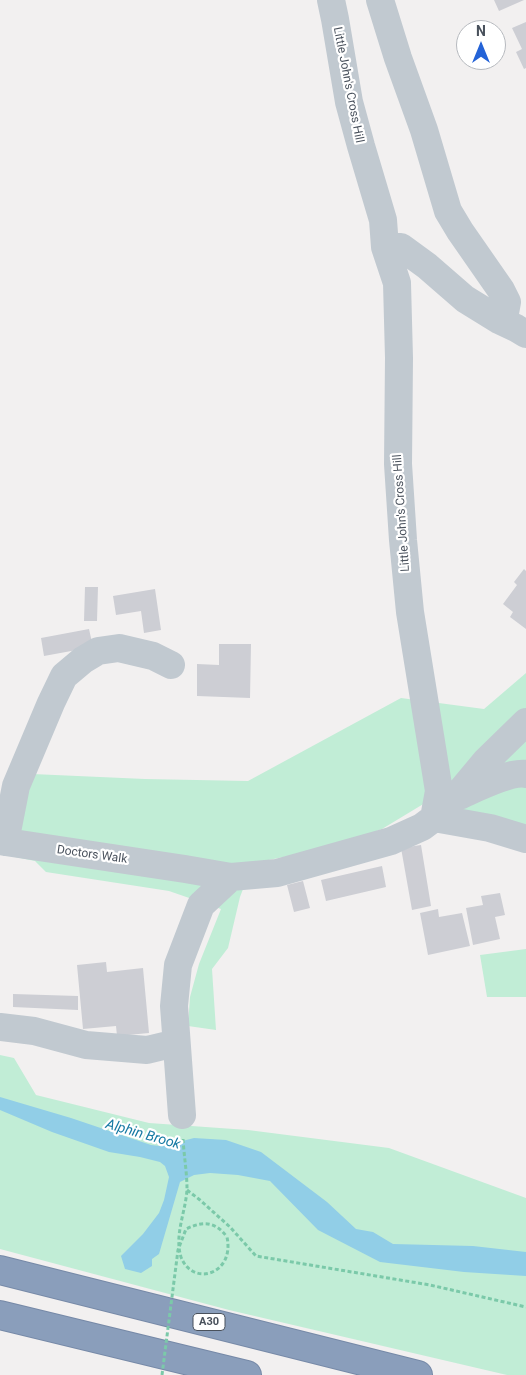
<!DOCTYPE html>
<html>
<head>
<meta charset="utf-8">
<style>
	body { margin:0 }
	#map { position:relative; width:526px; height:1375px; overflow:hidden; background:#f2f0f0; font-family:Roboto,sans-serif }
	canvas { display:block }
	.north { position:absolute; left:456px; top:20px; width:50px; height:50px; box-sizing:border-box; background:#fff; border:1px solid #b6b9be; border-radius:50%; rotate:0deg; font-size:14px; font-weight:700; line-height:20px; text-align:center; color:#49515c }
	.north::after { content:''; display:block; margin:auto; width:18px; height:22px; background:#2463d7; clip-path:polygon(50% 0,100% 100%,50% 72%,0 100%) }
</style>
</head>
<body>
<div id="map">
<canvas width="526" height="1375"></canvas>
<div class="north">N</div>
</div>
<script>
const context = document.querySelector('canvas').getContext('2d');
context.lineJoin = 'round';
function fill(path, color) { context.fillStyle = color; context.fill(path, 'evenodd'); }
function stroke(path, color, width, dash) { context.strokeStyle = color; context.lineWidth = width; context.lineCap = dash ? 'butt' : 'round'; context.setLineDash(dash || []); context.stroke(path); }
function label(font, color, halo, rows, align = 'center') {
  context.font = font + ' Roboto,sans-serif'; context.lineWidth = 4.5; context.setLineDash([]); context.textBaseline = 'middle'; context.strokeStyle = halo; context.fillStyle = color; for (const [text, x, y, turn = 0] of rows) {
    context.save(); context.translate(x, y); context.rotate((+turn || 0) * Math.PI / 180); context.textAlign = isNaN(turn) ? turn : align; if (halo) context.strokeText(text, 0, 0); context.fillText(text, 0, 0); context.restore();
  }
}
fill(new Path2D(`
	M526 673V830L425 803 382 829 330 848 253 863 240 897 228 948 212 969 216 1030 188 1026 190 997 199 964 221 909 169 891 46 872 35 861 0 854 10 773 145 779 248 781 401 698 484 709Z
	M526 949V997H487L480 955Z
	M0 1055 14 1058 36 1095 149 1123 248 1130 389 1148 526 1198V1375H507L229 1310 0 1249Z`), '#c1edd6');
fill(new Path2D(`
	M0 1097 71 1118 151 1145 160 1146 167 1145 194 1138 226 1140 261 1152 327 1202 356 1229 373 1232 393 1244 473 1246 526 1252V1276L464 1272 380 1262 318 1230 270 1181 238 1175 210 1173 194 1175 180 1182 159 1254 152 1259V1266L141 1273 125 1269 121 1256 143 1234 159 1213 164 1200 169 1177 165 1166 160 1162 140 1157 109 1152 52 1132 0 1110Z`), '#91cee7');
fill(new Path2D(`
	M494 0H524L499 11Z
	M526 22V68L524 69 516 52 522 49 512 28Z
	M524 569 526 571V629L510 617 513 612 503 604 517 585 514 582Z
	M85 587H98L97 621H84Z
	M155 589 161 630 144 633 141 611 116 615 113 596Z
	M89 629 93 647 44 656 41 638Z
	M219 644H251L250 698 197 696V664L219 665Z
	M421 845 431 906 412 910 401 848Z
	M382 866 386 887 326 901 321 880Z
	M303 881 310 908 294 912 287 885Z
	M500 893 505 915 495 917 500 939 473 945 466 908 483 905 481 896Z
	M438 909 439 917 462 913 470 946 428 955 420 913Z
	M106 962 107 972 143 968 149 1033 117 1036 116 1026 83 1029 77 965Z
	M13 994 78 996V1010L13 1007Z`), '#cdced4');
const highway = new Path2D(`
	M0 1270 418 1375
	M0 1315 247 1375`);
stroke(highway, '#7689a7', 30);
stroke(new Path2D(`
	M183 1139C184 1156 187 1173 187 1189 186 1211 174 1235 181 1257 192 1287 235 1275 227 1237
	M187 1190 200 1200 230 1227 256 1256 430 1285 526 1307`), '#7bc9a9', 3, [4, 2.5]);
stroke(new Path2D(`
	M331 0 335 19 349 102 361 146 383 220 385 247 397 283 399 358 398 464 403 540 410 612 439 791 434 818
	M380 0 398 58 424 130 448 211 460 231 501 290 507 302 505 313 499 320
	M385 247H401L427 266 465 299 499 320 516 328 526 334
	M459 796C475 789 510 771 526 774
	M434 818 490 828 526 839
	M0 841 185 869 231 877 277 873 391 841 422 827 434 818 456 797 486 761 526 722
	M5 842 16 786 51 703 64 676 83 660 98 651 119 648 153 656 171 665
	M0 1027 34 1031 86 1045 147 1050 176 1043
	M182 1115 174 1006 178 965 201 905 231 877`), '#c1c9d0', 28);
stroke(highway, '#8a9ebb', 28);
stroke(new Path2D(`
	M162 1375 178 1250 186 1229C203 1221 215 1221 227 1237`), '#7bc9a9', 3, [4, 2.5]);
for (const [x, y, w] of [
	[209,1322,32]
]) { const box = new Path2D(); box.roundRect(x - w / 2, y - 8.5, w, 17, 4); context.fillStyle = '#fff'; context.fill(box); stroke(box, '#49515c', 1); }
label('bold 11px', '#49515c', null, [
	["A30",209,1322]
]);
label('12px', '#49515c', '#fff', [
	["Little John's Cross Hill",348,85,79],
	["Little John's Cross Hill",402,513,-94],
	["Doctors Walk",92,855,8]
]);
label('italic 14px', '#1579a3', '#fff', [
	["Alphin Brook",143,1135,16]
]);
</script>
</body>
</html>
